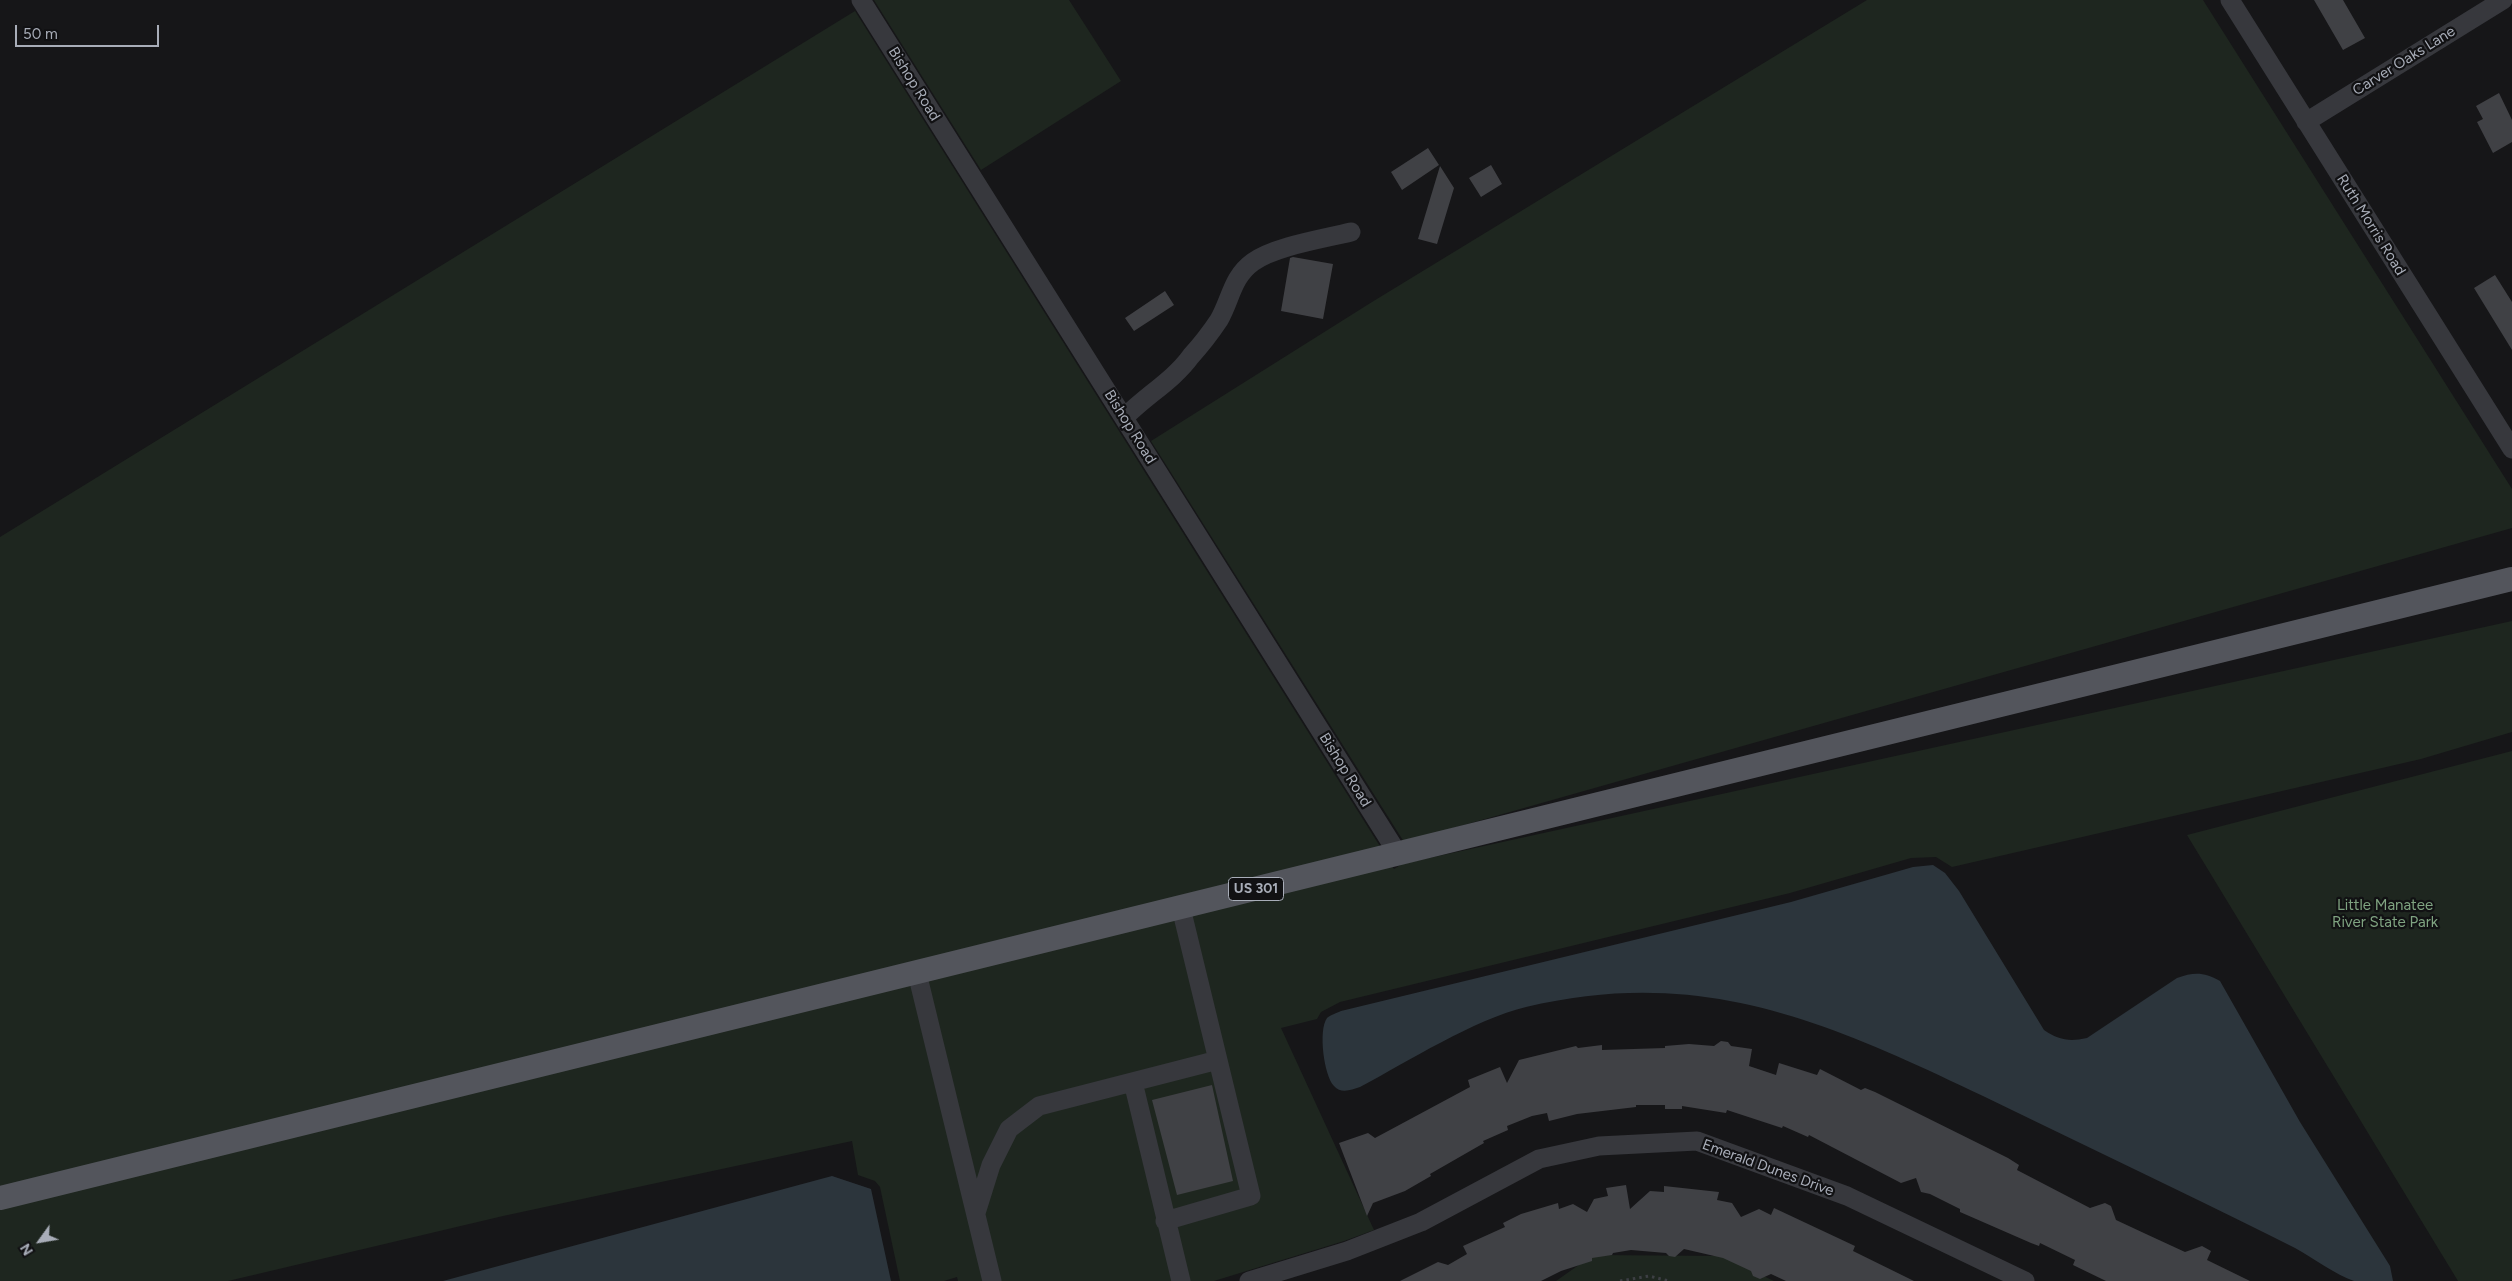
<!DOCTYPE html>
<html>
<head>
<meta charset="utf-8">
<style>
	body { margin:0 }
	#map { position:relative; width:2512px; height:1281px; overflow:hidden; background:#161618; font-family:Figtree,sans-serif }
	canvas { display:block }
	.north { position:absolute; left:15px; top:1216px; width:50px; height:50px; -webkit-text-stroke:4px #111113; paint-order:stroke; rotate:238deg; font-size:14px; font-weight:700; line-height:20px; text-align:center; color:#a8adb8 }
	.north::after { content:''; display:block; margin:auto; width:18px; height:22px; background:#a8adb8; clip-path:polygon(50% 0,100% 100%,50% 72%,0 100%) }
	.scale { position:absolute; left:15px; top:25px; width:144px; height:22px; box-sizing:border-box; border:2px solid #a8adb8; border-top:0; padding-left:6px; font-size:15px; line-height:18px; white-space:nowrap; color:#a8adb8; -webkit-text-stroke:4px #111113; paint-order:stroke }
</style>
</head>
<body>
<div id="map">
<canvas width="2512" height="1281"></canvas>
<div class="north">N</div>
<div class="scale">50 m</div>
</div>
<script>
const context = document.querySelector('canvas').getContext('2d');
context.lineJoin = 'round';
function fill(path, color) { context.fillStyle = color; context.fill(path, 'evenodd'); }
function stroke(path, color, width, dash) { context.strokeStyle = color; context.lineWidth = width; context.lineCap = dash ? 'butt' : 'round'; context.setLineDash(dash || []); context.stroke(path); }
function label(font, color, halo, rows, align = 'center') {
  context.font = font + ' Figtree,sans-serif'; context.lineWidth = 4.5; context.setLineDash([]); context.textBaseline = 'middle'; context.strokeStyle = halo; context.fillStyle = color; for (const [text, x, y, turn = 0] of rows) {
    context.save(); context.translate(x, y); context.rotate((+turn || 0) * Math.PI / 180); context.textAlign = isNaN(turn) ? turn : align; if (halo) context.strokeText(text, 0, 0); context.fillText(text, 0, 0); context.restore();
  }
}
fill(new Path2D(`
	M874 0H1069L1121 81 981 170Z
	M1867 0H2203L2512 489V528L1404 842 1151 441 1372 302Z
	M855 11 1381 848 0 1188V537Z
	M2512 621V732L2421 759 1952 867 1936 857 1911 858 1790 893 1340 1002 1321 1012 1317 1019 1281 1028 1374 1230 1344 1241 1214 1281H958L957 1277 944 1281H900L880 1187 875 1181 858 1175 852 1141 503 1216 228 1281H0V1208L1392 866 1394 869 1402 864Z
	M2512 751V1281H2458L2187 835Z
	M1593 1255 1722 1256 1774 1281H1556Z`), '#1e261f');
fill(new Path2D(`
	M1933 865 1945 873 1959 891 2044 1030C2059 1040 2069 1042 2087 1038L2177 978C2194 972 2204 972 2220 981L2300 1122 2390 1266 2393 1281C2382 1281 2365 1281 2354 1281 2336 1275 2313 1258 2295 1248 2264 1232 2232 1217 2200 1201 2128 1166 2055 1131 1983 1096 1828 1022 1702 965 1526 1007 1473 1020 1409 1061 1360 1087 1351 1090 1341 1094 1334 1086 1324 1076 1318 1030 1327 1018 1330 1015 1337 1013 1341 1011L1791 902 1913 867Z
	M832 1176 871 1189 891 1281H443Z`), '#2c353c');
fill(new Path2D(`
	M2314 0H2343L2365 38 2343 50Z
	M2499 93 2512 120V142L2493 153 2477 122 2483 119 2476 106Z
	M1428 148 1439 165 1402 190 1391 172Z
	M1491 165 1502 184 1481 197 1469 178Z
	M1440 166 1454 188 1437 244 1418 239Z
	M1293 257 1333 264 1323 319 1281 311 1290 258Z
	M2495 275 2512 302V350L2474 288Z
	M1165 291 1174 305 1134 331 1125 318Z
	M1721 1041 1728 1042 1731 1046 1752 1049 1749 1066 1776 1075 1779 1063 1817 1075 1820 1069 1861 1090 1865 1088 1875 1092 2008 1158 2019 1165 2017 1170 2090 1208 2105 1203 2111 1206 2116 1220 2146 1234 2185 1252 2202 1246 2211 1251 2207 1260 2250 1281H2106L2073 1265 2075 1260 2040 1243 2039 1246 2031 1243 1960 1212V1209L1930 1194 1921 1192 1916 1178 1901 1183 1809 1135 1808 1137 1783 1126 1782 1128 1727 1110 1726 1113 1682 1106V1109H1665V1105H1636V1107L1577 1114 1549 1121 1547 1113 1532 1116 1507 1126 1508 1130 1483 1141 1484 1143 1430 1174 1431 1176 1405 1191 1373 1203 1367 1216 1339 1143 1368 1133 1375 1138 1470 1087 1468 1080 1500 1067 1507 1083 1519 1060 1576 1046 1578 1048 1602 1045V1050L1665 1048V1046L1689 1044 1714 1046Z
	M1212 1085 1233 1181 1177 1195 1152 1100Z
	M1626 1185 1630 1209 1650 1191 1664 1192V1186L1719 1192 1717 1200 1732 1203 1741 1217 1759 1209 1771 1215 1774 1208 1855 1246 1853 1251 1914 1281H1786L1771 1274 1760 1279 1753 1276 1751 1271 1723 1258 1684 1249 1675 1257 1669 1256 1666 1253 1631 1250 1613 1253 1612 1255 1592 1258V1261L1561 1271 1541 1281H1400L1438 1262 1448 1265 1467 1254 1463 1246 1505 1227 1503 1223 1521 1214 1558 1203 1559 1209 1573 1204 1587 1212 1594 1199 1608 1196 1606 1188Z`), '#404145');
stroke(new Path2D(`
	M1620 1281 1649 1276 1669 1281`), '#3d3f44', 3, [2.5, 4]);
stroke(new Path2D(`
	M861 0 1398 854
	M2230 0 2512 449
	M2306 122 2503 0
	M1124 418C1145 396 1173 381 1191 356 1201 345 1211 332 1219 320 1231 299 1232 277 1253 262 1276 246 1323 239 1351 232
	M917 973 992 1281
	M1133 1082 1181 1281
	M976 1213 991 1165 1009 1129 1039 1106 1218 1060
	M1165 1221 1251 1196 1181 908
	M1249 1281 1347 1251 1421 1222 1539 1159 1599 1146 1697 1141 1847 1196 2025 1281`), '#37383d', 19);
stroke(new Path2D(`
	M0 1198 2512 579`), '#53555c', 24);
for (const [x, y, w] of [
	[1256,889,55]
]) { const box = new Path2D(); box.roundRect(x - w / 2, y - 11.5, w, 23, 4); context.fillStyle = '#111113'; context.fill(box); stroke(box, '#a8adb8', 1); }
label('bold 14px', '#a8adb8', null, [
	["US 301",1256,889]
]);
label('15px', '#a8adb8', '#111113', [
	["Carver Oaks Lane",2404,61,-32],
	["Bishop Road",914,84,58],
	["Ruth Morris Road",2371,225,58],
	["Bishop Road",1130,427,58],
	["Bishop Road",1345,770,58],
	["Emerald Dunes Drive",1768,1168,20]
]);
label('15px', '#7fa381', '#111113', [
	["Little Manatee",2385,906],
	["River State Park",2385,923]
]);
</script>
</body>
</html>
